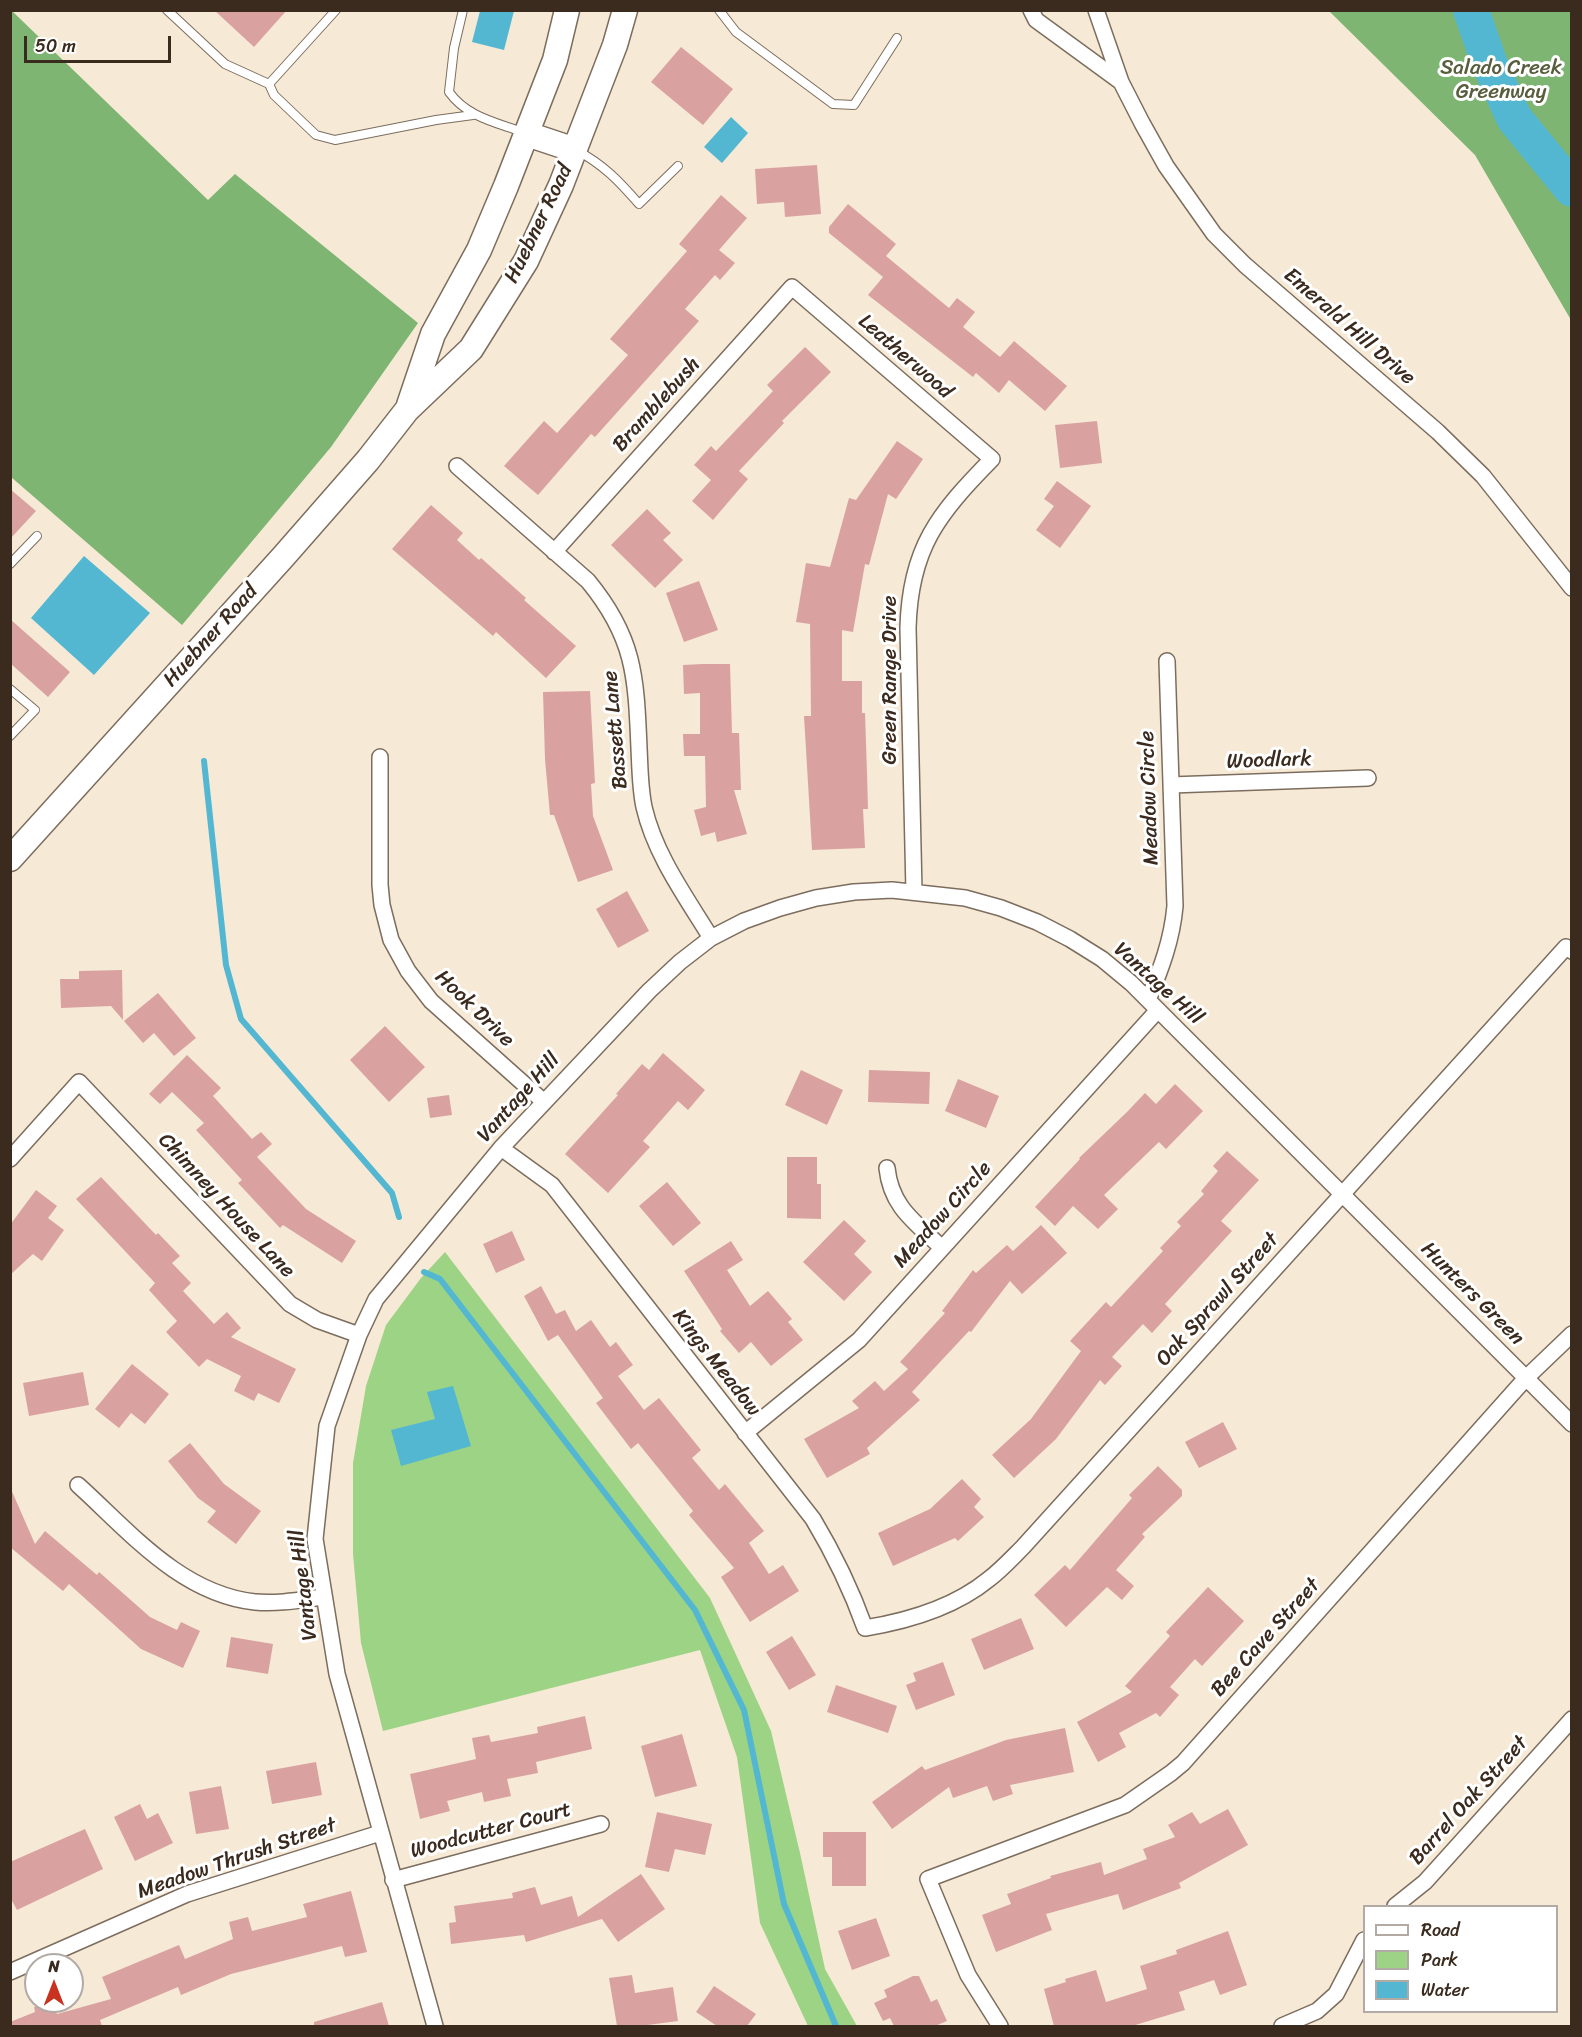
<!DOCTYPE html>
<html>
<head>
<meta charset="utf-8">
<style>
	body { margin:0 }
	#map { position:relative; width:1582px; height:2037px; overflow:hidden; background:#f6e9d5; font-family:Sriracha,sans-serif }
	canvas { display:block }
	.frame { position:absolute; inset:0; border:12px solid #3b2a1e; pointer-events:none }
	.legend { position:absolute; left:1363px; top:1905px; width:195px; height:108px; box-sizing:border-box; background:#fff; border:2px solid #b1aaa5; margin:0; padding:8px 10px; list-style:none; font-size:18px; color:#3b2a1e }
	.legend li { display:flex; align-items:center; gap:12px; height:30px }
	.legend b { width:30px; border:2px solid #b1aaa5 }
	.north { position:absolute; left:24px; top:1953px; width:60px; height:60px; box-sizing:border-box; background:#fff; border:2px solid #b1aaa5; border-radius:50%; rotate:0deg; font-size:16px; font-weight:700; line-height:24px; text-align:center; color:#3b2a1e }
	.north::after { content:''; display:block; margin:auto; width:21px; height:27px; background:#c8321e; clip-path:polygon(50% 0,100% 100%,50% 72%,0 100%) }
	.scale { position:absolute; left:24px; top:36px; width:147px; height:27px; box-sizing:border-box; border:3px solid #3b2a1e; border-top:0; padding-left:8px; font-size:18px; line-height:21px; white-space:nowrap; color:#3b2a1e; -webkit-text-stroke:4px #fff; paint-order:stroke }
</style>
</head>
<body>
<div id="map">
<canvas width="1582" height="2037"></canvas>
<div class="frame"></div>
<ul class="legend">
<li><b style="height:8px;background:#fff"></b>Road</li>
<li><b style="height:16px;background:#9dd385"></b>Park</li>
<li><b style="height:16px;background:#53b7d2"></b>Water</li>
</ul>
<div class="north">N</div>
<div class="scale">50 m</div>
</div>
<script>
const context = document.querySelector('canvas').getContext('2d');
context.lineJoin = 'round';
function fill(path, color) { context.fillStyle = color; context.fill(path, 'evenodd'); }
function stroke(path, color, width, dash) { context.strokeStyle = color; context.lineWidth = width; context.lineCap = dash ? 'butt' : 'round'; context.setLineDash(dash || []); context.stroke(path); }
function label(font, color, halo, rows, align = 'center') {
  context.font = font + ' Sriracha,sans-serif'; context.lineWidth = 6; context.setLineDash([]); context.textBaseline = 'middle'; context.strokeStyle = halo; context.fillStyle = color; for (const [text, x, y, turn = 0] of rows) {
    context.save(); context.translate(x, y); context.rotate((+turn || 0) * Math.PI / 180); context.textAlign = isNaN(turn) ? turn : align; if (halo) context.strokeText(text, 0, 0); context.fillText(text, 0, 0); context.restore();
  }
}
fill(new Path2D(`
	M445 1252 710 1598 771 1731 800 1853 825 1969 857 2026H808L760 1923 737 1757 700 1650 383 1731 361 1643 353 1554V1463L366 1386 386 1325 421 1278Z`), '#9dd385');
fill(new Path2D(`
	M12 11 208 200 235 174 418 323 331 447 182 625 11 477Z
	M1329 11H1571V320L1475 155Z`), '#7eb572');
fill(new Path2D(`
	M480 11H514L504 50 472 42Z
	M731 117 748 133 722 163 704 147Z
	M84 556 150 613 94 675 31 618Z
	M453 1386 471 1446 401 1466 391 1430 435 1419 427 1392Z`), '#53b7d2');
stroke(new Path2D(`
	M204 761 226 965 241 1019 392 1193 399 1217
	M424 1272 440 1279 695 1610 744 1710 784 1904 836 2026`), '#53b7d2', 6);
stroke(new Path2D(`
	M1471 10 1489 62 1514 118 1572 189`), '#53b7d2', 36);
fill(new Path2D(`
	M214 10H287L254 47Z
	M681 47 733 89 703 125 651 82Z
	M817 165 821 214 785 217 784 202 757 204 755 169Z
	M721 195 747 218 719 250 735 263 720 280 715 275 685 309 699 321 595 437 591 434 538 495 504 466 544 421 557 433 628 355 610 339 687 251 679 244Z
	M848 204 896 244 886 256 949 308 957 298 975 312 963 327 1000 357 1014 341 1067 386 1045 411 1009 380 999 393 976 373 973 377 868 295 883 277 829 233V227Z
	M805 347 831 372 782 421 784 423 739 471 748 479 713 520 692 501 711 480 694 465 711 446 716 451 773 391 767 385Z
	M1097 421 1102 463 1060 468 1055 425Z
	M897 441 923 459 896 499 888 494 869 565 865 564 853 632 842 630V681H862V713H865L867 773 868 809H863L865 848 812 850 804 716H811L810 624 796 622 806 563 830 567 849 498 856 500Z
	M1057 481 1091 506 1060 548 1036 530 1054 506 1044 499Z
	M10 489 36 511 10 539Z
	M431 505 463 533 457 540 479 560 481 558 526 598 524 600 576 646 546 678 496 632 493 636 392 549Z
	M647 509 671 533 663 540 683 560 655 588 611 545Z
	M699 581 718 630 684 642 666 593Z
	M10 619 70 672 48 697 10 663Z
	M703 664H730L732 733H739L741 790H734L747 834 717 842 715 832 701 836 694 810 706 807 705 756H684L683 734H700V693L684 694 683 665Z
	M590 691 595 783 591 784 593 816 613 870 578 882 554 815H550L545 759 543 692Z
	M627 891 649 931 618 948 596 909Z
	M122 970 123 1020 111 1006 61 1008 60 979H79V971Z
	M158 993 196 1038 174 1056 154 1033 143 1043 124 1021Z
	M385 1026 425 1067 389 1102 350 1060Z
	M663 1053 705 1090 688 1110 678 1101 643 1141 650 1147 608 1193 565 1154 618 1095 616 1094 642 1064 649 1070Z
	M187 1055 221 1088 213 1096 252 1139 261 1132 272 1144 257 1157 306 1209 356 1241 342 1263 283 1225 280 1228 238 1183 242 1180 196 1130 204 1123 172 1092 160 1104 149 1094Z
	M801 1070 843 1090 827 1125 785 1105Z
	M869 1070 930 1072 929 1104 868 1102Z
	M958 1079 999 1096 986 1128 945 1111Z
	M1175 1084 1203 1111 1166 1149 1159 1142 1104 1195 1118 1209 1098 1229 1073 1206 1055 1226 1035 1207 1080 1159 1079 1158 1127 1112 1145 1093 1156 1104Z
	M449 1095 452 1115 430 1118 427 1098Z
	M1227 1151 1259 1180 1221 1221 1232 1231 1165 1304 1172 1311 1152 1333 1143 1324 1112 1357 1122 1366 1105 1385 1100 1380 1056 1439 1014 1478 992 1455 1031 1419 1081 1351 1070 1341 1106 1302 1111 1307 1163 1251 1160 1248 1181 1226 1177 1222 1204 1194 1201 1191 1218 1171 1213 1166Z
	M787 1157H817V1184H821V1219L787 1218Z
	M101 1177 156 1235 158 1233 180 1256 172 1263 191 1283 183 1291 214 1324 227 1312 241 1328 231 1337 296 1369 279 1403 258 1393 254 1401 234 1391 241 1376 207 1359 199 1367 166 1332 177 1321 149 1290 155 1283 76 1199Z
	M667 1182 701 1223 673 1246 639 1206Z
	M36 1190 57 1206 48 1218 64 1230 42 1261 33 1254 10 1275V1225Z
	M844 1220 866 1241 854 1254 872 1272 844 1301 803 1262Z
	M1041 1225 1067 1253 1022 1294 1010 1281 971 1332 969 1331 912 1392 920 1400 867 1448 870 1454 827 1478 804 1439 859 1408 852 1401 875 1381 884 1391 908 1369 900 1362 945 1313 942 1311 973 1270 976 1273 1007 1245 1013 1251Z
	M512 1231 525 1260 496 1273 483 1244Z
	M731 1241 743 1260 727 1270 750 1306 768 1291 792 1319 788 1322 803 1340 771 1366 751 1342 739 1353 720 1331 722 1329 684 1271Z
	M541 1286 556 1314 565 1310 576 1331 591 1320 610 1347 616 1342 633 1365 618 1376 644 1410 659 1398 701 1450 692 1458 719 1490 725 1484 764 1531 749 1543 769 1574 783 1565 799 1591 750 1622 721 1577 734 1568 689 1515 693 1511 638 1443 631 1449 596 1403 603 1398 558 1335 548 1341 524 1296Z
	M132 1364 169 1394 145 1424 131 1413 119 1428 95 1409Z
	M83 1372 89 1405 29 1416 23 1383Z
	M1223 1422 1237 1449 1199 1468 1185 1442Z
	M190 1443 224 1484 261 1511 236 1544 207 1522 216 1511 198 1498 168 1461Z
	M1158 1466 1182 1490V1496L1142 1534 1145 1537 1116 1570 1134 1586 1122 1600 1107 1587 1066 1627 1034 1595 1065 1565 1070 1570 1132 1498 1129 1495Z
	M962 1479 981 1499 974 1507 984 1517 958 1541 955 1538 893 1566 878 1533 930 1509Z
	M10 1487 35 1544 45 1531 97 1575 99 1572 150 1617 177 1630 181 1622 200 1631 183 1668 141 1649 69 1584 63 1591 10 1547Z
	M1208 1587 1244 1621 1202 1666 1195 1659 1170 1687 1179 1695 1160 1717 1156 1713 1119 1733 1126 1747 1098 1762 1077 1722 1132 1692 1125 1686 1170 1636 1166 1632Z
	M1021 1618 1034 1649 984 1670 971 1639Z
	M792 1636 816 1675 789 1690 766 1652Z
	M231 1637 273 1644 268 1674 226 1667Z
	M943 1662 955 1695 916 1710 906 1685 916 1681 913 1673Z
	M836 1685 897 1706 888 1733 827 1712Z
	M585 1716 592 1749 536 1762 538 1773 507 1779 511 1796 484 1802 482 1792 447 1801 450 1811 420 1819 410 1774 476 1759 472 1738 489 1735 491 1742 538 1733 537 1727Z
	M1065 1728 1074 1772 1010 1785 1013 1794 993 1801 987 1786 953 1798 949 1787 892 1829 872 1802 922 1766 925 1770 1006 1740Z
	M682 1734 697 1786 655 1797 641 1746Z
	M316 1762 322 1795 272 1804 266 1771Z
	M221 1786 229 1829 196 1834 189 1792Z
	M140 1804 147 1819 158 1813 173 1843 135 1861 114 1817Z
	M1228 1809 1248 1845 1179 1883 1181 1888 1123 1910 1118 1894 1046 1914 1052 1930 996 1952 982 1915 1011 1904 1007 1894 1051 1878 1050 1876 1101 1862 1104 1875 1147 1859 1143 1849 1175 1837 1168 1825 1192 1812 1200 1824Z
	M657 1812 712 1824 705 1855 675 1849 669 1872 645 1867Z
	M85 1829 103 1869 17 1910 10 1897V1862Z
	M823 1832H866V1886H832V1857H823Z
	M641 1874 665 1909 618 1942 602 1919 526 1942 524 1935 451 1944 449 1923 456 1922 454 1906 513 1898 512 1893 535 1887 541 1905 572 1896 578 1917Z
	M351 1891 367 1952 345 1957 342 1946 231 1974 181 1995 178 1987 100 2020 102 2026H10V2022L35 2012 34 2007 53 2002 57 2014 111 1999 102 1977 179 1945 185 1959 233 1939 229 1922 248 1917 252 1931 307 1917 303 1904Z
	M876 1918 890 1956 852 1970 838 1931Z
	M1228 1931 1247 1985 1220 1995 1214 1980 1179 1992 1185 2010 1132 2026H1054L1044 1989 1066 1982 1065 1979 1096 1970 1106 2002 1147 1989 1140 1966 1177 1954 1176 1950Z
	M632 1975 635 1993 673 1987 678 2021 640 2026H617L609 1978Z
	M913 1976H919L931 2002 937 1999 947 2021 935 2026H894L890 2018 883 2021 874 2003 887 1997 884 1990Z
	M714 1986 756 2014 747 2026H717L696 2012Z
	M382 2002 389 2026H314V2022Z`), '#d9a2a1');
const lane = new Path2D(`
	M167 10 225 64 269 84
	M336 10 269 84 274 95 316 135 335 140 436 120 473 115
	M463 10 454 48 449 92C467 117 495 122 522 132
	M719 10 736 32 833 104 854 105 897 38
	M576 150C604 165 619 181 639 204L678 166
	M10 564 37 536
	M10 689 35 710 10 736`);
const street = new Path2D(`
	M1031 10 1036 20 1121 82
	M1096 10 1121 82 1142 123 1166 166 1214 234 1245 265 1438 432 1483 476 1572 588
	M457 466 588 581C635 638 636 677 639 748 640 768 640 788 644 807 655 855 686 897 711 938
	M554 552 792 287 992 459C938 514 910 548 908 628L914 892
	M380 757V885L382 905 391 940 408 971 431 1001 543 1101
	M1171 785 1368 778
	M1148 1000C1161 969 1172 940 1175 906L1167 661
	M501 1148 552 1185 813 1519C834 1554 851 1589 865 1628 908 1621 955 1607 989 1579 1001 1570 1012 1558 1023 1547L1566 947 1572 951
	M10 1159 79 1082 290 1304 317 1320 359 1335
	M887 1168C891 1207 915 1222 942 1248
	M745 1433 859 1340 1158 1010
	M78 1485C130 1532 181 1594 255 1602 278 1604 300 1600 323 1597
	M393 1880 601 1824
	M1395 1906 1425 1882 1572 1719
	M10 1972 187 1894 380 1833
	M435 2026 337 1674 315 1539 327 1426 359 1335 376 1299 501 1148 649 991 680 962 711 938 744 921 780 908 816 898 854 892 892 890 965 898 1001 908 1037 922 1070 939 1102 959 1131 983 1572 1424
	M1000 2026 968 1975 928 1879 1125 1805 1171 1773 1183 1763 1526 1378 1572 1334
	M1282 2026 1317 2011 1336 1994 1364 1940`);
const primary = new Path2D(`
	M527 134 575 150
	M409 405 433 334 479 250 506 186 555 60 567 10
	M10 859 283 557 368 460 407 410 471 349 526 261 561 185 615 45 625 10`);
stroke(lane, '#7c6d5e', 10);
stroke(street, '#7c6d5e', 18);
stroke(primary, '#7c6d5e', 27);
stroke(lane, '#fff', 8);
stroke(street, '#fff', 15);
stroke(primary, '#fff', 24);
label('21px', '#585d3d', '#fff', [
	["Salado Creek",1501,69],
	["Greenway",1501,93]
]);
label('21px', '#3b2a1e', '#fff', [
	["Huebner Road",539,224,-64],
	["Emerald Hill Drive",1349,327,41],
	["Leatherwood",905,357,41],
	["Bramblebush",657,405,-48],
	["Huebner Road",211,636,-48],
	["Green Range Drive",891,680,-90],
	["Bassett Lane",616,730,-95],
	["Woodlark",1269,761,-2],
	["Meadow Circle",1150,798,-92],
	["Vantage Hill",1158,984,42],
	["Hook Drive",474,1009,44],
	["Vantage Hill",519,1098,-48],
	["Chimney House Lane",226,1206,47],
	["Meadow Circle",943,1215,-48],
	["Hunters Green",1472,1294,45],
	["Oak Sprawl Street",1218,1300,-48],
	["Kings Meadow",716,1363,52],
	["Vantage Hill",304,1585,-97],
	["Bee Cave Street",1266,1638,-48],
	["Barrel Oak Street",1469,1801,-48],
	["Woodcutter Court",491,1831,-15],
	["Meadow Thrush Street",237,1859,-19]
]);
</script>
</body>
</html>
